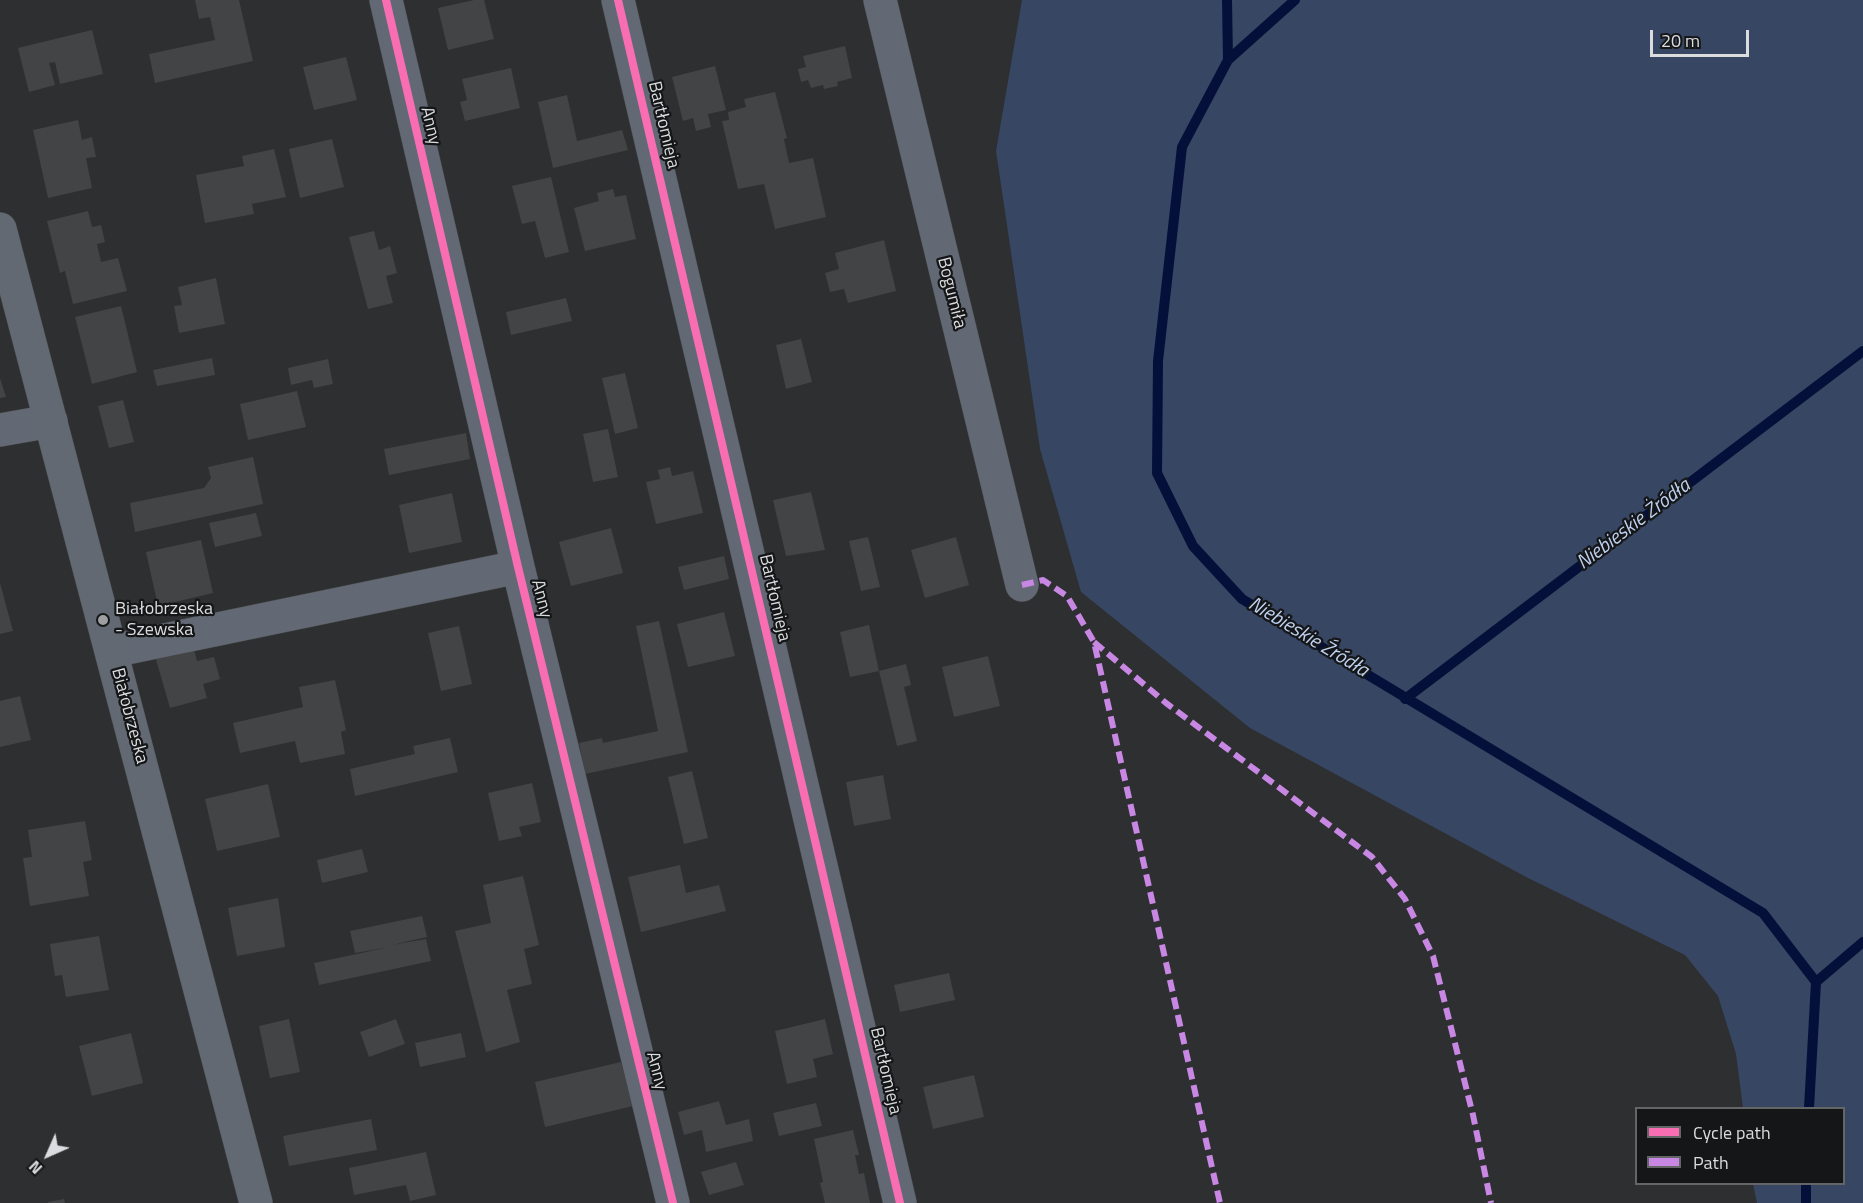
<!DOCTYPE html>
<html>
<head>
<meta charset="utf-8">
<style>
	body { margin:0 }
	#map { position:relative; width:1863px; height:1203px; overflow:hidden; background:#2d2f31; font-family:"Titillium Web",sans-serif }
	canvas { display:block }
	.legend { position:absolute; left:1635px; top:1107px; width:210px; height:78px; box-sizing:border-box; background:#151618; border:2px solid #646567; margin:0; padding:8px 10px; list-style:none; font-size:18px; color:#dadcde }
	.legend li { display:flex; align-items:center; gap:12px; height:30px }
	.legend b { width:30px; border:2px solid #646567 }
	.north { position:absolute; left:18px; top:1125px; width:60px; height:60px; -webkit-text-stroke:4px #151618; paint-order:stroke; rotate:225deg; font-size:16px; font-weight:700; line-height:24px; text-align:center; color:#dadcde }
	.north::after { content:''; display:block; margin:auto; width:21px; height:27px; background:#dadcde; clip-path:polygon(50% 0,100% 100%,50% 72%,0 100%) }
	.scale { position:absolute; left:1650px; top:30px; width:99px; height:27px; box-sizing:border-box; border:3px solid #dadcde; border-top:0; padding-left:8px; font-size:18px; line-height:21px; white-space:nowrap; color:#dadcde; -webkit-text-stroke:4px #151618; paint-order:stroke }
</style>
</head>
<body>
<div id="map">
<canvas width="1863" height="1203"></canvas>
<ul class="legend">
<li><b style="height:8px;background:#f96db3"></b>Cycle path</li>
<li><b style="height:8px;background:#c787e3"></b>Path</li>
</ul>
<div class="north">N</div>
<div class="scale">20 m</div>
</div>
<script>
const context = document.querySelector('canvas').getContext('2d');
context.lineJoin = 'round';
function fill(path, color) { context.fillStyle = color; context.fill(path, 'evenodd'); }
function stroke(path, color, width, dash) { context.strokeStyle = color; context.lineWidth = width; context.lineCap = dash ? 'butt' : 'round'; context.setLineDash(dash || []); context.stroke(path); }
function label(font, color, halo, rows, align = 'center') {
  context.font = font + ' "Titillium Web",sans-serif'; context.lineWidth = 4.5; context.setLineDash([]); context.textBaseline = 'middle'; context.strokeStyle = halo; context.fillStyle = color; for (const [text, x, y, turn = 0] of rows) {
    context.save(); context.translate(x, y); context.rotate((+turn || 0) * Math.PI / 180); context.textAlign = isNaN(turn) ? turn : align; if (halo) context.strokeText(text, 0, 0); context.fillText(text, 0, 0); context.restore();
  }
}
fill(new Path2D(`
	M1022 0H1863V1203H1757L1753 1184H1844V1108H1743L1736 1054 1718 996 1685 955 1526 877 1250 728 1081 592 1040 449 996 151Z`), '#374662');
stroke(new Path2D(`
	M1227 0 1228 60
	M1295 0 1228 60 1182 147 1158 361 1157 473 1193 546 1242 599 1763 913 1816 982 1809 1108
	M1405 699 1863 351
	M1816 982 1863 942
	M1806 1203V1184`), '#04103a', 10);
fill(new Path2D(`
	M195 0H239L253 61 155 83 149 54 215 40 210 17 199 19Z
	M474 0H484L494 39 448 50 438 8Z
	M92 30 103 74 60 84 55 62 49 63 55 85 29 92 18 48Z
	M845 46 852 78 837 82 838 86 824 89 823 85 811 88 808 80 801 82 798 69 806 67 803 56Z
	M346 57 357 100 314 110 303 67Z
	M715 66 726 110 708 114 711 127 696 131 693 118 683 121 672 77Z
	M511 68 520 108 465 121 460 102 467 100 462 79Z
	M775 92 787 138 784 139 789 163 813 158 826 217 775 229 764 184 738 189 722 121 729 120 728 112 746 107 744 99Z
	M567 95 577 141 622 130 628 150 553 168 538 102Z
	M78 120 82 140 92 137 96 157 86 158 92 188 48 198 33 130Z
	M332 139 344 187 300 198 289 149Z
	M274 149 286 197 252 204 254 214 205 223 196 175 244 166 242 156Z
	M551 177 569 252 545 258 535 221 522 224 512 186Z
	M613 189 615 197 626 195 636 239 585 251 574 208 599 201 597 193Z
	M88 211 92 227 101 225 105 242 97 244 101 262 118 258 127 291 73 304 65 271 60 273 47 221Z
	M374 231 379 250 390 246 397 273 386 276 393 303 368 309 349 237Z
	M884 240 896 291 848 303 844 289 830 292 825 273 839 269 835 253Z
	M216 278 225 324 179 333 174 306 182 305 178 287Z
	M566 298 572 321 511 335 506 312Z
	M121 306 137 372 92 384 75 317Z
	M801 339 812 382 786 389 776 345Z
	M212 358 215 375 157 386 153 370Z
	M328 359 333 384 314 388 312 380 291 385 288 368Z
	M625 373 638 428 615 434 602 378Z
	M0 378 6 397 0 398Z
	M297 391 306 427 248 440 240 404Z
	M123 400 134 442 109 448 98 406Z
	M608 429 618 477 593 482 583 434Z
	M466 433 470 459 389 475 384 449Z
	M253 457 263 504 135 532 130 503 204 488 211 478 208 467Z
	M670 467 672 476 693 471 703 513 656 524 646 482 660 479 658 470Z
	M811 492 825 550 786 556 773 500Z
	M452 493 462 542 409 553 399 505Z
	M256 513 262 536 215 547 209 523Z
	M611 528 623 573 571 586 559 542Z
	M868 537 880 587 861 591 849 541Z
	M956 537 969 585 925 598 911 550Z
	M201 540 213 593 158 606 146 552Z
	M724 556 729 579 684 590 678 567Z
	M0 583 13 631 0 634Z
	M724 612 735 656 688 667 677 624Z
	M659 621 688 752 585 774 579 743 602 738 603 743 658 731 636 626Z
	M869 625 879 671 906 664 911 685 904 687 917 741 897 746 879 671 850 677 840 632Z
	M459 626 472 684 441 691 428 633Z
	M193 646 197 661 214 657 220 679 203 684 207 698 170 708 155 656Z
	M988 656 1000 706 954 717 942 667Z
	M335 680 346 730 341 732 345 754 300 763 295 741 240 753 233 723 303 707 299 687Z
	M20 696 31 740 0 747V701Z
	M450 738 458 772 355 796 350 769 415 754 413 746Z
	M692 771 708 838 684 844 668 777Z
	M883 775 891 819 854 826 846 782Z
	M532 783 541 822 519 827 522 836 499 841 488 793Z
	M268 784 280 837 217 851 205 799Z
	M85 821 92 860 83 862 89 896 30 906 23 858 32 857 28 830Z
	M362 849 368 872 322 883 317 860Z
	M680 865 686 893 719 885 726 911 641 932 628 877Z
	M523 876 539 945 524 949 532 984 507 990 520 1042 486 1052 455 931 491 923 483 885Z
	M278 898 285 947 237 956 228 908Z
	M422 916 427 937 392 945 426 939 431 961 319 985 314 963 385 948 355 953 350 931Z
	M99 936 109 990 66 997 62 975 55 976 50 944Z
	M949 973 955 1000 900 1012 894 985Z
	M289 1019 300 1072 270 1078 259 1026Z
	M396 1019 405 1044 369 1057 360 1032Z
	M825 1019 833 1054 813 1059 817 1077 787 1084 775 1031Z
	M131 1033 143 1083 92 1096 79 1046Z
	M461 1033 466 1057 420 1067 415 1043Z
	M621 1062 633 1106 545 1127 535 1082Z
	M974 1075 984 1117 933 1129 923 1087Z
	M719 1101 726 1125 749 1119 753 1141 706 1152 702 1130 684 1135 678 1112Z
	M816 1103 822 1126 779 1136 773 1113Z
	M371 1119 377 1150 289 1166 283 1136Z
	M853 1130 859 1155H855L859 1174 864 1173 870 1203H825L820 1183 823 1182 814 1139Z
	M426 1152 436 1195 410 1201 406 1185 354 1195 349 1168Z
	M736 1162 744 1185 709 1195 701 1172Z
	M64 1199 65 1203H48V1202Z`), '#424445');
const minor = new Path2D(`
	M386 0 518 567 673 1203
	M618 0 900 1203
	M880 0 1022 585
	M0 430 51 421
	M112 651 518 567`);
const major = new Path2D(`
	M0 229 256 1203`);
stroke(minor, '#4a4b4c', 34);
stroke(major, '#4a4b4c', 34);
stroke(minor, '#636974', 33);
stroke(major, '#636972', 33);
stroke(new Path2D(`
	M1022 585 1043 580 1067 596 1094 642 1220 1203
	M1094 642 1166 703 1372 857 1405 899 1433 956 1473 1115 1491 1203`), '#c787e3', 6, [12, 6]);
stroke(new Path2D(`
	M386 0 518 567 673 1203
	M618 0 900 1203`), '#f96db3', 8);
for (const [x, y, r, color] of [
	[103,620,6,"#9d9fa1"]
]) { const dot = new Path2D(); dot.arc(x, y, r, 0, 2 * Math.PI); context.fillStyle = color; context.fill(dot); stroke(dot, '#151618', 2); }
label('18px', '#dadcde', '#151618', [
	["Bartłomieja",663,125,77],
	["Anny",430,126,77],
	["Bogumiła",951,293,76],
	["Bartłomieja",774,598,77],
	["Anny",541,599,76],
	["Białobrzeska",129,716,75],
	["Anny",656,1071,76],
	["Bartłomieja",885,1071,77]
]);
label('18px', '#dadcde', '#151618', [
	["Białobrzeska",115,610],
	["- Szewska",115,631]
], 'left');
label('italic 20px', '#bed0f0', '#151618', [
	["Niebieskie Żródła",1634,525,-37],
	["Niebieskie Źródła",1308,638,31]
]);
</script>
</body>
</html>
